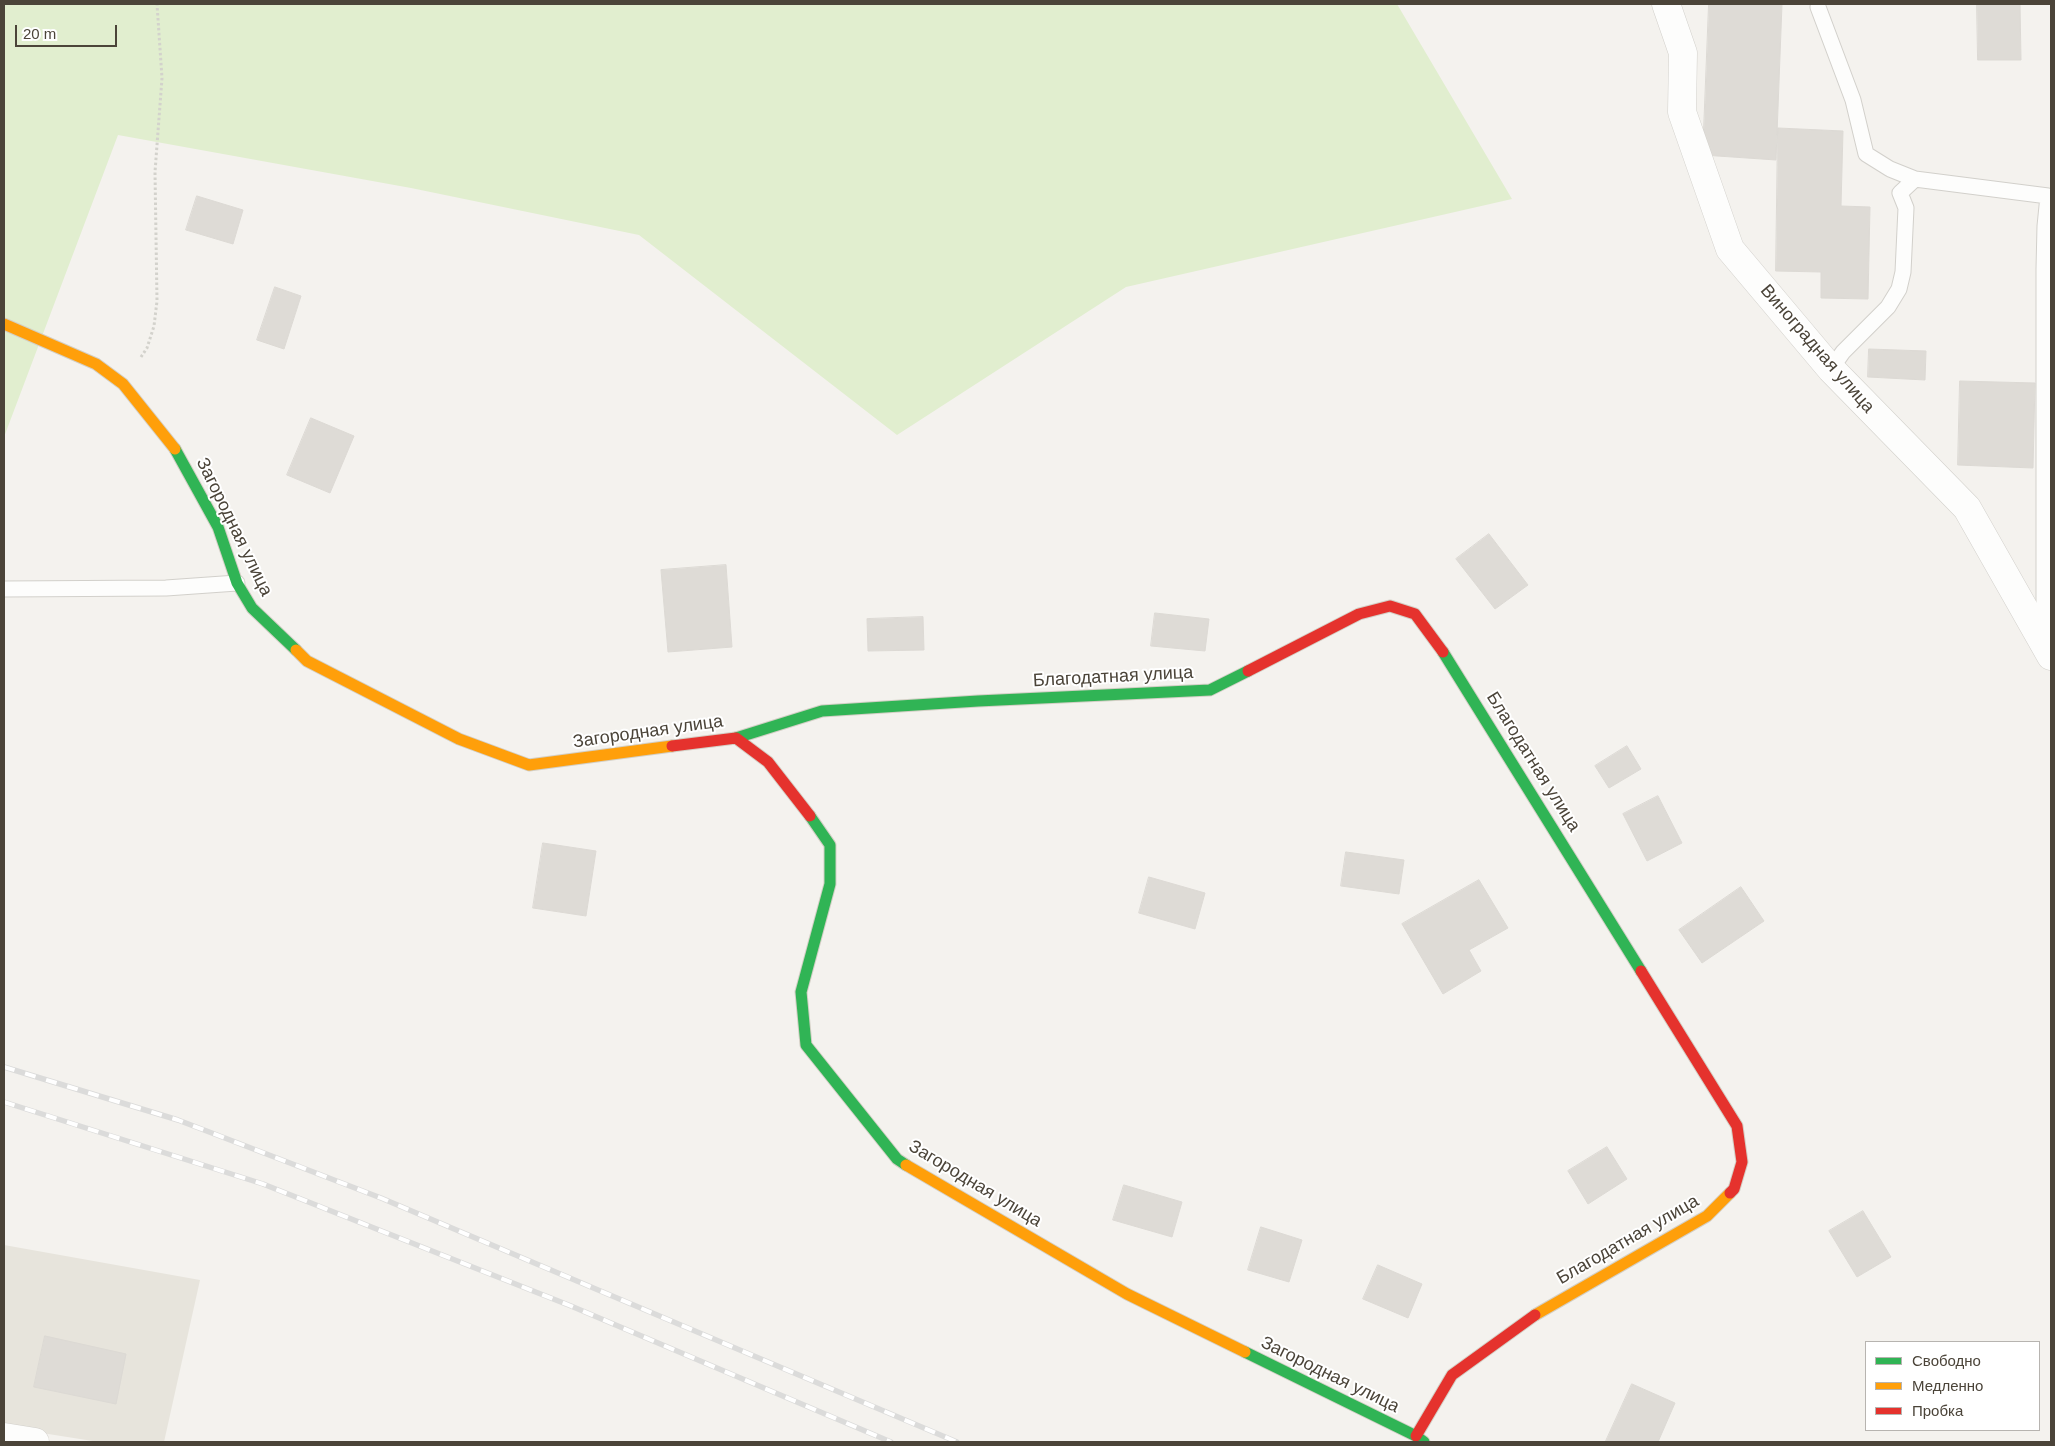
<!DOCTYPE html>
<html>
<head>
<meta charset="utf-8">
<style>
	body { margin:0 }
	#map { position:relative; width:2055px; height:1446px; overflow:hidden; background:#f4f2ee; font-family:Arial,sans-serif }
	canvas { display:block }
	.frame { position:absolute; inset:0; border:5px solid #4b4439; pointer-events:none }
	.legend { position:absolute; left:1865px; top:1341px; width:175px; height:90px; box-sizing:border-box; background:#fff; border:1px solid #b7b4b0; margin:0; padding:6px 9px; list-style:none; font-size:15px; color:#4b4439 }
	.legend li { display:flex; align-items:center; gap:10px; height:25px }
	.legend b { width:25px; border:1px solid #b7b4b0 }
	.scale { position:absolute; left:15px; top:25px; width:102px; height:22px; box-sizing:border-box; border:2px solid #4b4439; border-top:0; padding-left:6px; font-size:15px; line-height:18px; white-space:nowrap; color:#4b4439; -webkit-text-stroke:4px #fff; paint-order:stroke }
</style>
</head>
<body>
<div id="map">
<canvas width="2055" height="1446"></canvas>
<div class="frame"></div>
<ul class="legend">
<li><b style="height:6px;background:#30b455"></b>Свободно</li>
<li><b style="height:6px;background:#ff9f0a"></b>Медленно</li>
<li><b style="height:6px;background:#e5322d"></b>Пробка</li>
</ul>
<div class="scale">20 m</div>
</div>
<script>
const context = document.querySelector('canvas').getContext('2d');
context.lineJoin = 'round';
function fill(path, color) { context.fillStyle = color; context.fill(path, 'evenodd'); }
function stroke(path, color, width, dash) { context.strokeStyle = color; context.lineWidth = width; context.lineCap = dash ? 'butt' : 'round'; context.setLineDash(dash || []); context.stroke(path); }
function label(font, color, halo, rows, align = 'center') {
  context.font = font + ' Arial,sans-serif'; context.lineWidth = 4; context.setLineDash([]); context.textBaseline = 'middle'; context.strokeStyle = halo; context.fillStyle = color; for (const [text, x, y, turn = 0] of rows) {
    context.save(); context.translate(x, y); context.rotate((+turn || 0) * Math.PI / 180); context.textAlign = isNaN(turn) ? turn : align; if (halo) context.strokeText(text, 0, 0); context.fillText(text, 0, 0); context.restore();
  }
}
fill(new Path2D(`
	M4 1245 200 1280 164 1442H99L4 1427Z`), '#e7e4dc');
fill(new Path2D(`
	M4 4H1397L1512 199 1126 287 897 435 639 235 411 188 118 135 4 437Z`), '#e1eecf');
const building = new Path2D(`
	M1709 4H1782L1776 160 1703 155Z
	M1977 4H2020L2021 60H1978Z
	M1778 128 1843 131 1841 206 1870 207 1868 299 1821 298V272L1776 271Z
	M197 196 243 210 233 244 186 230Z
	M275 287 301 296 284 349 257 340Z
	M1869 349 1926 351 1925 380 1868 377Z
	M1960 381 2035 383 2033 468 1958 465Z
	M311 418 354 436 330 493 287 475Z
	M1489 534 1528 585 1495 609 1456 559Z
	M726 565 732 647 668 652 661 570Z
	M1155 613 1209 619 1205 651 1151 646Z
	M923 617 924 650 868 651 867 619Z
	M1627 746 1641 769 1609 788 1595 766Z
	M1658 796 1682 843 1647 861 1623 814Z
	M543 843 596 851 586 916 533 908Z
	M1346 852 1404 860 1399 894 1341 886Z
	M1149 877 1205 893 1195 929 1139 913Z
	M1479 880 1508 928 1469 950 1481 971 1443 994 1402 924Z
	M1741 887 1764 921 1702 963 1679 930Z
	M1607 1147 1627 1179 1588 1204 1568 1171Z
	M1124 1185 1182 1202 1172 1237 1113 1220Z
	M1863 1211 1891 1257 1857 1277 1829 1231Z
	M1261 1227 1302 1240 1289 1282 1248 1270Z
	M1378 1265 1422 1284 1408 1318 1363 1299Z
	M45 1336 126 1354 116 1404 34 1387Z
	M1632 1384 1675 1403 1658 1442 1606 1441Z`);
fill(building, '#dedbd6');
stroke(building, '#dcd9d4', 1);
const lane = new Path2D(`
	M1818 7 1853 100 1866 154 1890 169 1915 179
	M1831 369 1843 352 1888 307 1899 289 1903 272 1906 208 1900 193 1915 179 2048 196 2045 226 2044 269V636
	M4 589 166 588 237 583`);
const street = new Path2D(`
	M1666 4 1683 53 1682 112 1730 249 1831 369 1967 508 2051 656
	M4 1437 35 1442`);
const fast = new Path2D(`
	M175 449 218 527 237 583 252 608 296 650
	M1443 652 1641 971
	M736 738 822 711 978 701 1210 690 1248 671
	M810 816 830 845V884L801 992 806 1045 897 1159 906 1165
	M1245 1352 1416 1436 1424 1442`);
const slow = new Path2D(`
	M4 324 96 364 123 384 175 449
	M296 650 307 661 459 739 529 765 672 746
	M906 1165 1127 1294 1245 1352
	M1535 1315 1707 1216 1730 1193`);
const jam = new Path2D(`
	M1248 671 1359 614 1390 606 1415 614 1443 652
	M672 746 736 738 768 762 810 816
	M1641 971 1737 1126 1742 1162 1734 1189 1730 1193
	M1416 1436 1452 1375 1535 1315`);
stroke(lane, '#d2d0cb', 17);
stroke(street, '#d2d0cb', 29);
stroke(fast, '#d3cfc5', 13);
stroke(slow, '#d3cfc5', 13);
stroke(jam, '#d3cfc5', 13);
stroke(new Path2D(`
	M141 357 147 348 154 326 157 301 155 172 162 78 157 4`), '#d3d2cc', 3, [2.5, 2.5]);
stroke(lane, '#fdfdfc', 15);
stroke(street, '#fdfdfc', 28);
stroke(fast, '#30b455', 11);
stroke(slow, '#ff9f0a', 11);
stroke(jam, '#e5322d', 11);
const rail = new Path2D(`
	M4 1067 178 1120 381 1198 957 1442
	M4 1102 263 1184 571 1306 891 1442`);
stroke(rail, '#dbdbda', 5.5);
stroke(rail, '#fff', 4, [11]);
label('18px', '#4b4439', '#fff', [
	["Виноградная улица",1817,349,49],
	["Загородная улица",234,527,64],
	["Благодатная улица",1113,677,-3],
	["Загородная улица",648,732,-8],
	["Благодатная улица",1533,762,58],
	["Загородная улица",975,1184,31],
	["Благодатная улица",1628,1240,-30],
	["Загородная улица",1330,1375,26]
]);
</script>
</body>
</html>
